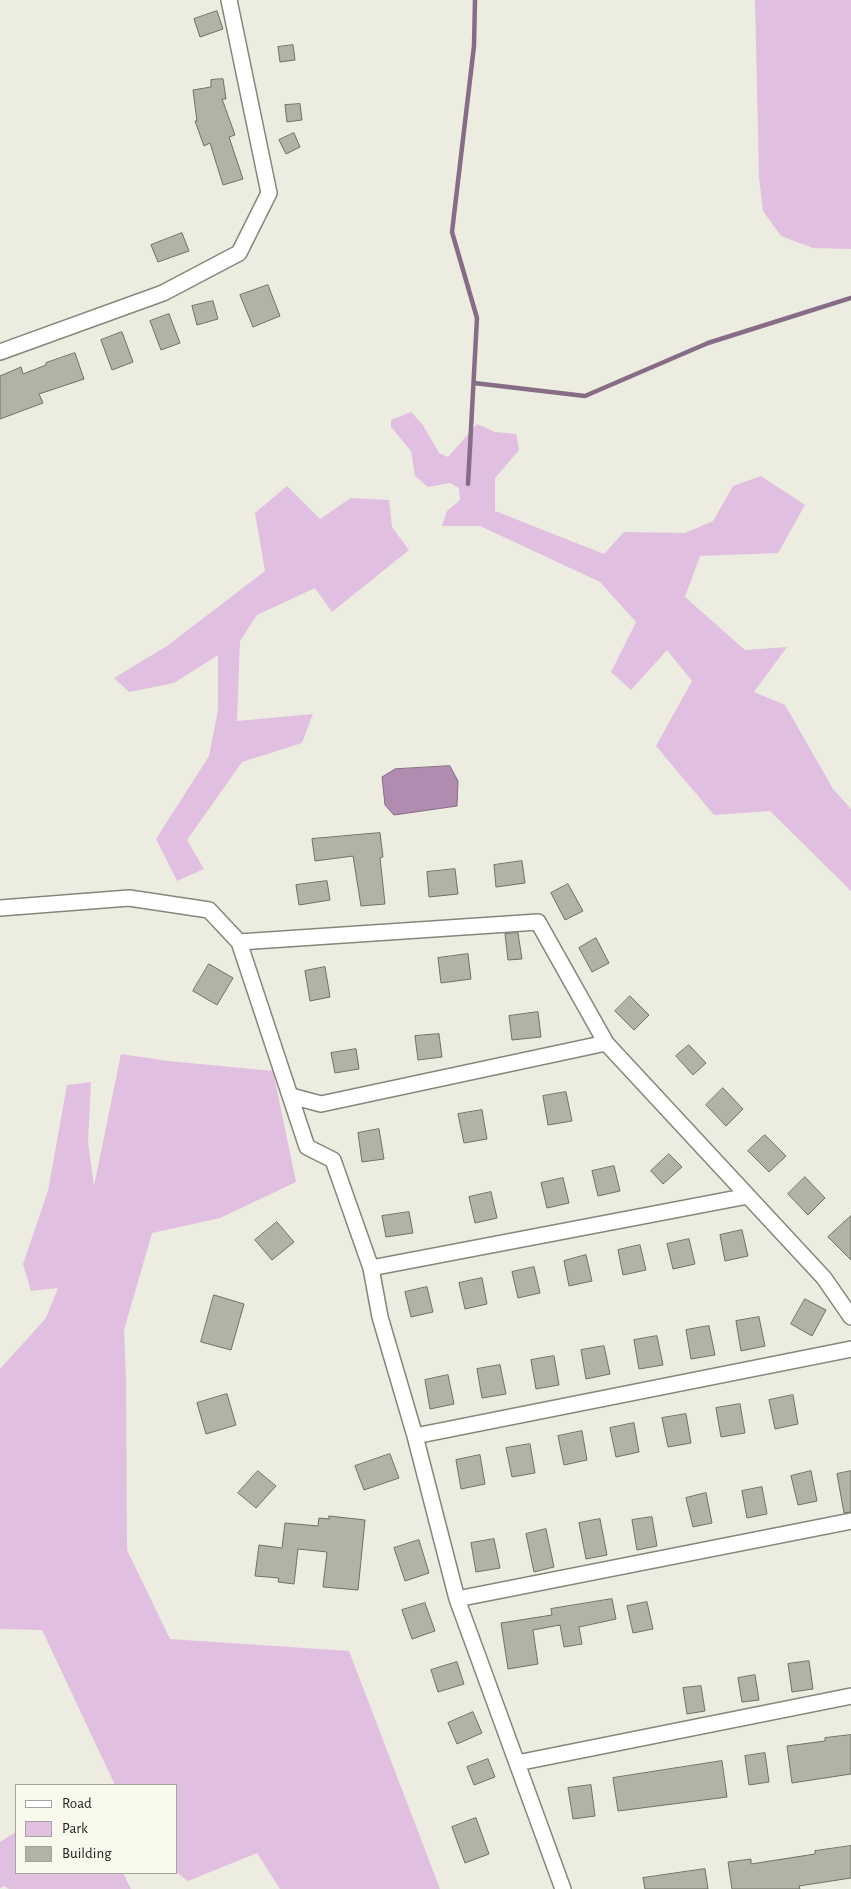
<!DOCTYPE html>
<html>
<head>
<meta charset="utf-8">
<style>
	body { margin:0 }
	#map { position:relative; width:851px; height:1889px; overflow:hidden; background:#ecece0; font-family:"Alegreya Sans",sans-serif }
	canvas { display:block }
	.legend { position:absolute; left:15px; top:1784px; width:162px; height:90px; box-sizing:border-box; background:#f9faed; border:1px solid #a3a49b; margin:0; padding:6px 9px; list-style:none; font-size:15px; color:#23231f }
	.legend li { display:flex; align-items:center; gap:10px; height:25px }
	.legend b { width:25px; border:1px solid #a3a49b }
</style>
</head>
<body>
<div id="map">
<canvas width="851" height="1889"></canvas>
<ul class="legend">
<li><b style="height:6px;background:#fff"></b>Road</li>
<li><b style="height:14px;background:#e1bfe0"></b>Park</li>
<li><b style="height:14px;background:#b2b2a6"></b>Building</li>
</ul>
</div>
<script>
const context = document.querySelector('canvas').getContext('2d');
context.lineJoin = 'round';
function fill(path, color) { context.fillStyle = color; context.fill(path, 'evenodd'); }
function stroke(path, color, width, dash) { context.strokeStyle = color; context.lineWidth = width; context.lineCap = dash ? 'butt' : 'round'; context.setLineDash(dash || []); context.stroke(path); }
fill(new Path2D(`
	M755 0H851V249L813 248 781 236 763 211 759 177Z
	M411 412 423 425 439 453 448 457 477 424 495 432 516 434 519 450 495 478V511L604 554 624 532 685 533 713 521 733 486 761 476 805 505 778 553 700 556 685 597 745 650 787 647 754 692 785 705 833 789 851 809V891L770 811 714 815 656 746 692 681 667 650 631 690 611 672 636 622 600 582 480 526H442L447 511 460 500 459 488 450 483 428 487 415 476 411 451 391 427V420Z
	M287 486 320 519 351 498 389 500 392 527 409 550 332 612 315 588 257 615 240 641 237 721 313 714 302 743 242 762 187 840 204 869 177 881 156 839 209 756 218 710V655L174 683 129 692 114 678 167 646 265 571 255 513Z
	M121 1054 168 1061 273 1071 296 1182 220 1218 152 1233 124 1330 126 1381 127 1550 170 1639 349 1651 440 1889H280L257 1853 188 1881 176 1872V1785H115L42 1630 0 1629V1369L46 1318 58 1288 31 1291 23 1264 48 1191 67 1085 91 1082 88 1142 94 1186Z
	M16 1832V1873H123L131 1889H9L4 1886 0 1888V1842Z`), '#e1bfe0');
const water = new Path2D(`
	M450 766 458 781 457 806 394 815 385 805 382 777 395 769Z`);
fill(water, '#b08cb0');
stroke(water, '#866c84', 1);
stroke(new Path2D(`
	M474 383 585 396 708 343 851 298
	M468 484 477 318 452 232 474 46 475 0`), '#866c84', 4.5);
const building = new Path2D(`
	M217 11 223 29 200 37 194 19Z
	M293 45 295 60 280 62 278 47Z
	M223 79 226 99H222L235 135 229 137 243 179 223 185 210 143 204 146 195 121H197L193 90 211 87V80Z
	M300 104 302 120 287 122 285 105Z
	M294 133 300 147 286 154 279 140Z
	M182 233 189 251 158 262 151 245Z
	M268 285 280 316 253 327 240 295Z
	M213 301 218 319 197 325 192 306Z
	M169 314 180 343 161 350 150 321Z
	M122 332 133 362 112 370 101 340Z
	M75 353 84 379 39 394 43 403 0 419V376L21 367 23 374 46 365V363Z
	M380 833 383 857 380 858 385 904 361 906 353 856 315 861 312 839Z
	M522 861 525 883 496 887 494 865Z
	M455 869 458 894 429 897 427 872Z
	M327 881 330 900 299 905 296 885Z
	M568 884 583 911 565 920 551 893Z
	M518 933 522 959 508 960 505 934Z
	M596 938 609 963 592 972 579 948Z
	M468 954 471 979 441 983 438 958Z
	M209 964 233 978 217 1005 193 991Z
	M325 967 330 997 310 1001 305 971Z
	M630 996 649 1015 634 1030 615 1011Z
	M538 1012 541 1037 512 1040 509 1016Z
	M439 1034 442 1057 418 1060 415 1036Z
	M689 1045 706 1063 693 1075 676 1056Z
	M356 1049 359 1069 335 1073 331 1053Z
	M723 1088 743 1109 726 1126 706 1105Z
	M566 1092 572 1121 548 1125 543 1096Z
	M482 1110 487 1139 464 1143 458 1114Z
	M379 1129 384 1159 362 1162 358 1133Z
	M765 1135 786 1156 769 1172 748 1151Z
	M669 1154 682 1167 663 1184 651 1171Z
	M614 1166 620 1191 598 1196 592 1171Z
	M805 1177 825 1198 808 1215 788 1194Z
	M563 1178 569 1203 547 1208 541 1183Z
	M491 1192 497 1218 475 1223 469 1197Z
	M409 1212 413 1233 386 1237 382 1216Z
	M851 1216V1260L828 1237Z
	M277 1222 294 1242 272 1260 255 1240Z
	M742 1230 748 1256 725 1261 720 1235Z
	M689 1239 695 1264 673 1269 667 1244Z
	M640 1245 646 1270 623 1275 618 1250Z
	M586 1255 592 1281 569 1286 564 1261Z
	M534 1267 540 1293 518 1298 512 1272Z
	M482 1278 487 1304 465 1309 459 1283Z
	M427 1287 433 1312 411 1317 405 1292Z
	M214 1295 244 1304 231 1350 201 1342Z
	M805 1299 826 1310 812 1336 791 1324Z
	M759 1317 765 1346 741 1351 736 1321Z
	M709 1326 715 1355 691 1359 686 1330Z
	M657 1336 663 1365 639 1369 634 1340Z
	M604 1346 610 1374 586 1379 581 1350Z
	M554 1356 559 1385 536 1389 531 1360Z
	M500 1365 506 1394 482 1398 477 1369Z
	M448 1375 454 1404 430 1409 425 1380Z
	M227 1394 236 1425 206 1434 197 1403Z
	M793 1395 798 1424 775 1429 769 1400Z
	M740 1404 745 1433 721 1437 716 1408Z
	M686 1414 691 1443 668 1447 662 1418Z
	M634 1423 639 1452 616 1457 610 1428Z
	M582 1431 587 1460 564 1465 558 1436Z
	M530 1444 535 1473 512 1477 506 1448Z
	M390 1454 399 1478 364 1490 355 1466Z
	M480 1455 485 1484 461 1489 456 1460Z
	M258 1471 276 1486 256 1508 238 1493Z
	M811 1471 817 1501 798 1505 791 1476Z
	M851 1471V1512L844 1513 837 1474Z
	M762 1487 767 1514 747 1518 742 1491Z
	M706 1493 712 1523 693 1527 686 1498Z
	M329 1516 365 1520 358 1590 323 1587 327 1552 298 1549 294 1584 278 1582 279 1578 255 1576 259 1545 282 1548 285 1523 318 1526 319 1518 329 1519Z
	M652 1517 657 1546 637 1550 632 1520Z
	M600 1519 607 1555 586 1559 579 1523Z
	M546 1529 554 1567 534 1572 526 1534Z
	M494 1539 500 1568 476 1572 471 1543Z
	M419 1540 429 1573 405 1581 394 1548Z
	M612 1599 616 1619 579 1627 582 1644 564 1647 560 1625 533 1630 538 1664 508 1669 501 1623 552 1615 551 1609Z
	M647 1602 653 1629 633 1633 627 1606Z
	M425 1603 435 1631 412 1639 402 1610Z
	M809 1661 813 1689 792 1692 788 1664Z
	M457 1662 464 1684 438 1692 431 1670Z
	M755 1675 759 1700 742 1702 738 1678Z
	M701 1686 705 1711 687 1714 683 1688Z
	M473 1712 482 1733 457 1744 448 1723Z
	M851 1735V1774L792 1783 787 1746 825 1741V1738Z
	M765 1753 769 1782 749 1785 745 1756Z
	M488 1759 495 1777 474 1785 467 1767Z
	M722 1761 727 1797 618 1811 613 1778Z
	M591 1785 595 1816 573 1819 568 1788Z
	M476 1818 489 1854 465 1863 452 1827Z
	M851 1846V1878L799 1886 800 1889H732L728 1862 751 1859V1864L815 1854V1851Z
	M705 1869 708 1889H645L643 1878Z`);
fill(building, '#b2b2a6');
stroke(building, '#707166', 1);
const minor = new Path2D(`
	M0 352 163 293 239 253 269 193 229 0
	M0 908 129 898 209 910 239 942 307 1147 333 1160 371 1268 380 1317 415 1436 457 1599 851 1521
	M239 942 538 922 606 1043 824 1278 851 1317
	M291 1096 321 1104 606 1043
	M371 1268 748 1196
	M415 1436 851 1349
	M457 1599 563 1889
	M517 1763 851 1696`);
stroke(minor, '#86867b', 18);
stroke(minor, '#fff', 15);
</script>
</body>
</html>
